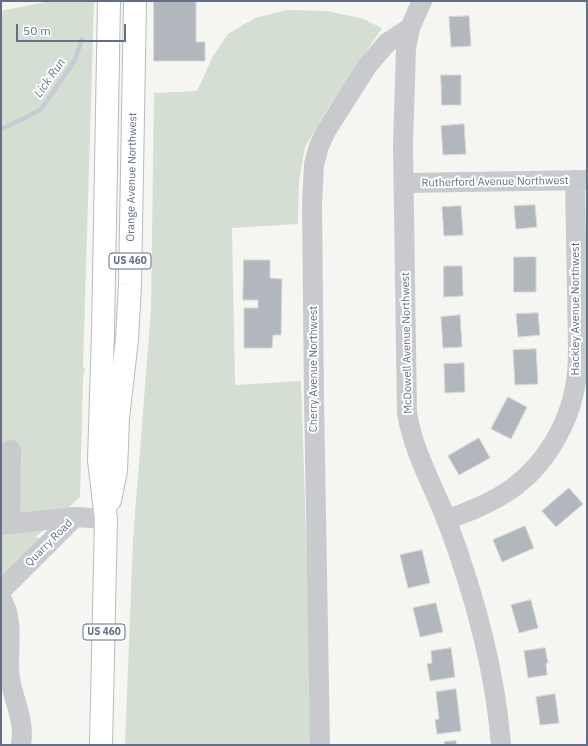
<!DOCTYPE html>
<html>
<head>
<meta charset="utf-8">
<style>
	body { margin:0 }
	#map { position:relative; width:588px; height:746px; overflow:hidden; background:#f5f6f2; font-family:"IBM Plex Sans",sans-serif }
	canvas { display:block }
	.frame { position:absolute; inset:0; border:2px solid #626f85; pointer-events:none }
	.scale { position:absolute; left:16px; top:24px; width:110px; height:18px; box-sizing:border-box; border:2px solid #626f85; border-top:0; padding-left:5px; font-size:12px; line-height:14px; white-space:nowrap; color:#626f85; -webkit-text-stroke:3px #fff; paint-order:stroke }
</style>
</head>
<body>
<div id="map">
<canvas width="588" height="746"></canvas>
<div class="frame"></div>
<div class="scale">50 m</div>
</div>
<script>
const context = document.querySelector('canvas').getContext('2d');
context.lineJoin = 'round';
function fill(path, color) { context.fillStyle = color; context.fill(path, 'evenodd'); }
function stroke(path, color, width, dash) { context.strokeStyle = color; context.lineWidth = width; context.lineCap = dash ? 'butt' : 'round'; context.setLineDash(dash || []); context.stroke(path); }
function label(font, color, halo, rows, align = 'center') {
  context.font = font + ' "IBM Plex Sans",sans-serif'; context.lineWidth = 4; context.setLineDash([]); context.textBaseline = 'middle'; context.strokeStyle = halo; context.fillStyle = color; for (const [text, x, y, turn = 0] of rows) {
    context.save(); context.translate(x, y); context.rotate((+turn || 0) * Math.PI / 180); context.textAlign = isNaN(turn) ? turn : align; if (halo) context.strokeText(text, 0, 0); context.fillText(text, 0, 0); context.restore();
  }
}
fill(new Path2D(`
	M50 1H94L83 367 85 368 83 378 80 497 36 537 40 539 1 578V11Z
	M287 10 327 11 361 18 382 28 323 116 305 147 299 181 298 224 232 228 235 385 301 381 313 745H125L133 540 151 309 154 93 197 91 213 56 228 34 255 18Z`), '#d5ded3');
stroke(new Path2D(`
	M1 129 25 118 41 109 75 60 82 39`), '#c5ccd3', 4.5);
const building = new Path2D(`
	M154 1H196V42H205V61H154Z
	M469 16 471 46 451 47 449 17Z
	M441 75H461V105H442Z
	M464 124 466 154 443 155 441 126Z
	M535 205 537 227 516 229 514 206Z
	M461 206 463 235 444 236 442 207Z
	M514 257H536V292H514Z
	M244 260H270V278L282 279 281 335H273L272 348H244V308H258V300H243Z
	M444 266H462L463 296 444 297Z
	M538 313 540 335 518 337 516 314Z
	M460 315 462 347 443 348 441 317Z
	M536 349 538 384 515 385 513 350Z
	M464 363 465 392 445 393 444 364Z
	M508 397 527 407 511 439 491 429Z
	M479 438 490 458 459 475 448 456Z
	M569 488 583 504 556 527 542 511Z
	M525 526 534 548 502 562 493 540Z
	M422 550 430 583 408 588 400 555Z
	M531 600 538 628 519 633 511 605Z
	M436 603 443 632 420 637 413 608Z
	M451 648 455 677 430 681 427 664 432 663 431 651Z
	M545 648 548 663H546L547 675 528 678 524 651Z
	M456 689 461 731 437 734 435 720 439 719 436 692Z
	M555 694 559 723 540 725 536 697Z
	M456 741V745H445L444 742Z`);
fill(building, '#b2b7be');
stroke(building, '#d7d7d5', 1);
const major = new Path2D(`
	M110 500 116 471 118 418 127 339 130 284 135 1
	M101 745 106 519 99 460 103 332 109 1`);
stroke(major, '#b8bbc0', 24);
stroke(new Path2D(`
	M422 1 410 28 406 48 403 145 407 413C413 451 433 485 447 521 474 593 495 668 501 745
	M404 183 587 180
	M446 520C465 513 484 506 502 495 544 470 573 421 577 372 578 364 578 356 578 348L575 180
	M10 524 11 450
	M1 525 75 517 106 519
	M1 591 75 517
	M1 598C16 622 6 652 10 679 14 702 25 720 21 745
	M320 745 314 399 312 204 314 164 319 146 326 131 368 65 387 43 410 28`), '#c8cace', 20);
stroke(major, '#fff', 22);
for (const [x, y, w] of [
	[130,261,42],
	[104,632,42]
]) { const box = new Path2D(); box.roundRect(x - w / 2, y - 8, w, 16, 3); context.fillStyle = '#fff'; context.fill(box); stroke(box, '#626f85', 1); }
label('bold 10px', '#626f85', null, [
	["US 460",130,261],
	["US 460",104,632]
]);
label('11px', '#626f85', '#fff', [
	["Orange Avenue Northwest",132,177,-89],
	["Rutherford Avenue Northwest",495,182,-1],
	["Hackley Avenue Northwest",576,309,-90],
	["McDowell Avenue Northwest",407,343,-91],
	["Cherry Avenue Northwest",314,369,-90],
	["Quarry Road",49,543,-45]
]);
label('italic 12px', '#63778a', '#fff', [
	["Lick Run",50,78,-55]
]);
</script>
</body>
</html>
